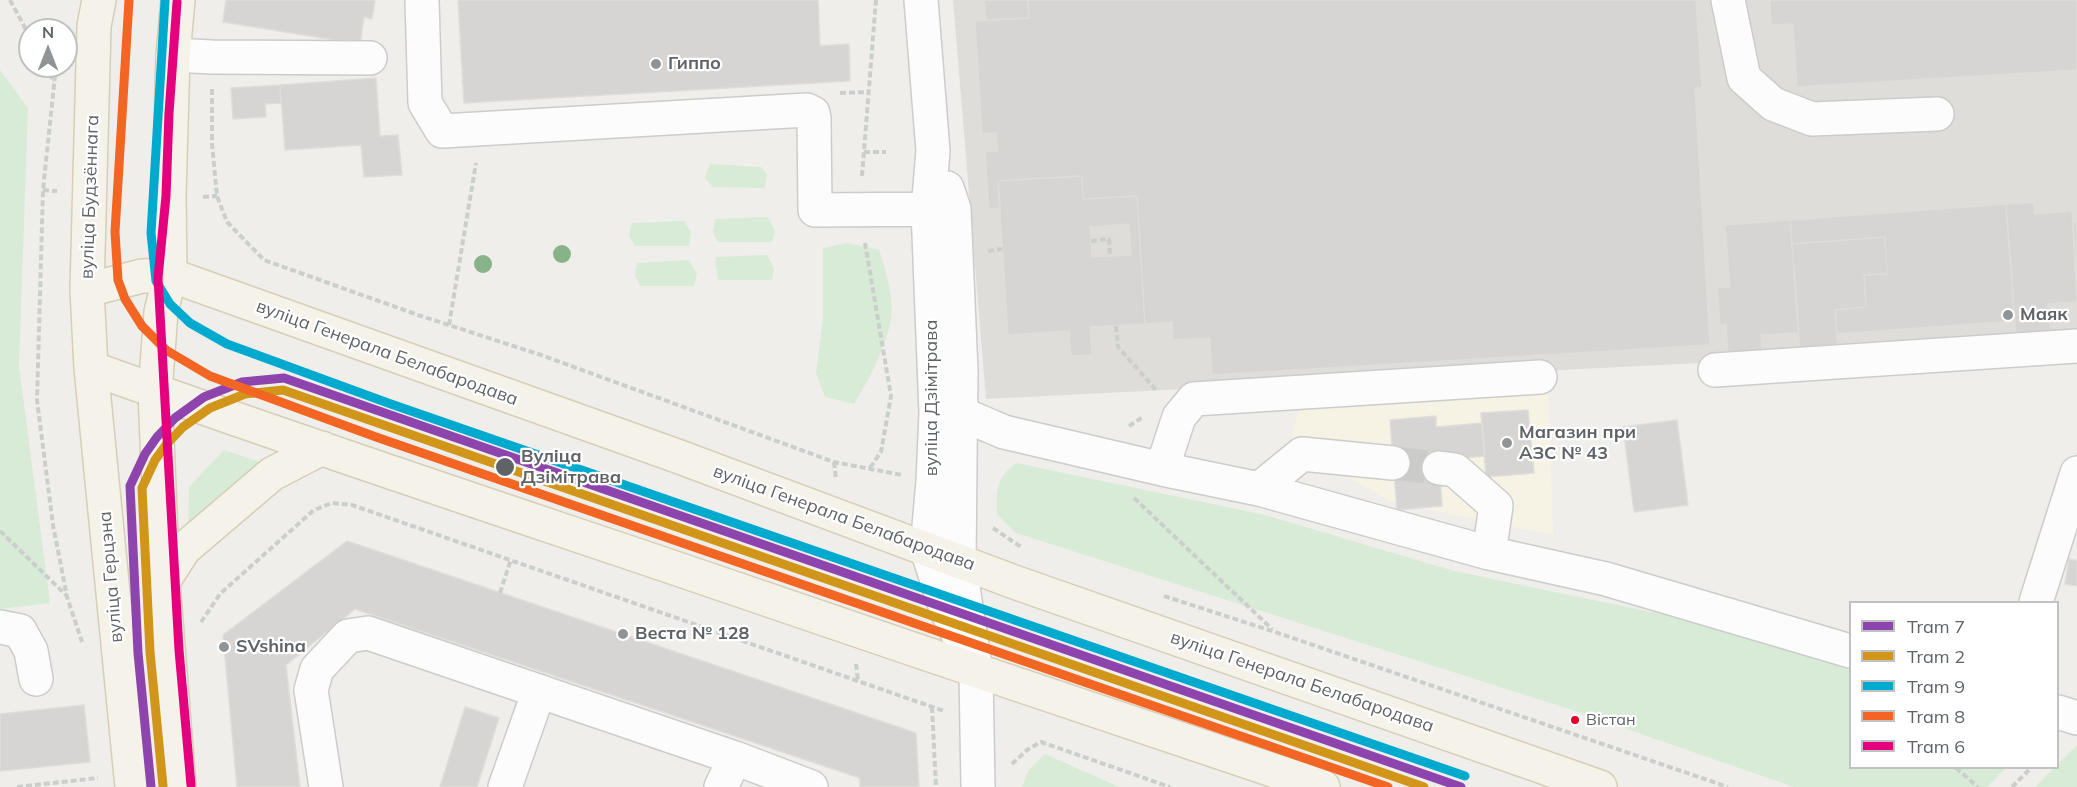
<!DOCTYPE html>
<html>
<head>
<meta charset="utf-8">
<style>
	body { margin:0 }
	#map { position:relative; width:2077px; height:787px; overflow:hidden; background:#efeeea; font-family:Mulish,sans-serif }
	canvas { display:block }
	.legend { position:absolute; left:1849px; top:601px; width:210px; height:168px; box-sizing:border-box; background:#fff; border:2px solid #bfc1c3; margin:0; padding:8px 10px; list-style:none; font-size:18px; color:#5f6368 }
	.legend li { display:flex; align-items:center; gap:12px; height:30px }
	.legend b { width:30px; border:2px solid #bfc1c3 }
	.north { position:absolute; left:18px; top:18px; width:60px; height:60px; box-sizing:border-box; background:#fff; border:2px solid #bfc1c3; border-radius:50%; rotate:0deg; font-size:16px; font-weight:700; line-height:24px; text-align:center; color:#5f6368 }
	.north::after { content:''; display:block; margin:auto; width:21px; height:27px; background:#919496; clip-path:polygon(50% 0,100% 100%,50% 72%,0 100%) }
</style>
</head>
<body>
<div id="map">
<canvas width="2077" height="787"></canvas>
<ul class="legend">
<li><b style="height:8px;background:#8e44ad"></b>Tram 7</li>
<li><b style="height:8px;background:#d1951a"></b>Tram 2</li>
<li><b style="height:8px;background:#00a9ce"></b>Tram 9</li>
<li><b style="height:8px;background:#f26522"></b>Tram 8</li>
<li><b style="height:8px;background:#e5007d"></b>Tram 6</li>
</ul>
<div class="north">N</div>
</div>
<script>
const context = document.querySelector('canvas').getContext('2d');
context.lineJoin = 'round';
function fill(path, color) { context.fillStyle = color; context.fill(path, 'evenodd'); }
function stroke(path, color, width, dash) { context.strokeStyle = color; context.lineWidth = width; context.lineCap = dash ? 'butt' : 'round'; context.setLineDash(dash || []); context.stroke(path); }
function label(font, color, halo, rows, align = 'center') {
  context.font = font + ' Mulish,sans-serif'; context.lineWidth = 4.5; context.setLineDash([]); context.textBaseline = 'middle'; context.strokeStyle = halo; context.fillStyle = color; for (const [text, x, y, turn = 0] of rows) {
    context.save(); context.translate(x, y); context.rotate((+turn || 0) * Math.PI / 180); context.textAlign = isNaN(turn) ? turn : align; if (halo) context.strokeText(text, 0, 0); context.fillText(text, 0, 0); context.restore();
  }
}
fill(new Path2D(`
	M1548 388 1553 535 1389 501 1291 442 1300 402Z`), '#f7f3e4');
fill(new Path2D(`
	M953 0H2077V344L986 399Z`), '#dfddda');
fill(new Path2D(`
	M0 70 28 108 19 366 50 603 0 609Z
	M710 164 761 167 767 174 765 188 713 187 705 178Z
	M767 217 775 230 772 242H718L713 232 715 219Z
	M684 221 691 232 689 246H635L629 236 632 223Z
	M847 243 879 250C885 267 895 301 891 319 885 350 870 377 854 404L825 397 816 373 823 319V248Z
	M767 255 774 268 772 280H718L715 257Z
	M689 260 697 274 694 286H640L635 275 637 263Z
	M224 450 266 464 221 494 188 529 189 487Z
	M1016 463 1265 515 1454 571 1723 627 1850 667V768H2006L1987 787H1794L1566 708 1016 533 997 514C996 490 996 479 1016 463Z
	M2077 745V787H2035L2054 768H2058V764Z
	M1045 754 1119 787H1022L1028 771Z`), '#d8ebd6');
const building = new Path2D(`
	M226 0H375L372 19 364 17 360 44 223 22Z
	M458 0H818L820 46 849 44 850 81 464 103Z
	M984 0H1028L1029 18 986 20Z
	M1028 0H1696L1702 88H1695L1710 345 1212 375 1210 338 1173 340 1172 322 1145 324 1137 196 1083 199 1082 176 998 181 1000 208 989 209 985 151H998L996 133 982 134 975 21 1029 18Z
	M1770 0H2077V70L1797 87 1793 24 1771 25Z
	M376 78 380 136 398 135 402 175 364 177 361 145 285 150 280 85Z
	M280 85 281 103 265 104 266 117 233 119 231 88Z
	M1082 176 1083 199 1137 196 1145 324 1090 327 1092 355 1071 356 1069 331 1008 335 998 181ZM1129 224 1131 255 1092 257 1090 227Z
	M2034 202V214L2072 211 2077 302 2048 304 2051 335 2016 338 2006 204Z
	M2006 204 2015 321 1837 334 1835 310 1866 307 1864 275 1887 274 1885 237 1792 244 1790 220Z
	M1790 220 1799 333 1761 335 1762 354 1728 356 1726 324 1720 325 1717 287H1730L1725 225Z
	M2073 222H2077V278Z
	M1885 237 1887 274 1864 275 1866 307 1835 310 1838 350 1800 354 1792 244Z
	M1528 410 1534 473 1486 477 1481 413Z
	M1436 416V427L1482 423 1485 456 1439 460 1442 506 1397 510 1390 420Z
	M1677 420 1688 505 1634 512 1623 427Z
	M347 541 916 733 919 787H860V778L355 609 286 665 300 787H237L223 635Z
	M2069 559 2077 561V586L2065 584Z
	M84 705 90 762 0 771V714Z
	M465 707 499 718 477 787H440Z`);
fill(building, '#d6d5d3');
stroke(building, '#deddd9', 1.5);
stroke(new Path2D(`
	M1393 463 1439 468`), '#cbcbca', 33, [33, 16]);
const minor = new Path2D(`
	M422 0 425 103 442 131 807 110 813 113 814 119 815 210 954 209
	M921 0 933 151 928 209 936 413 933 481 927 549 946 609 976 672
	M1728 0 1744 78 1773 104 1812 119 1937 114
	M173 55 212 57 370 58
	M947 188 954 209 961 371 959 561 976 672 978 787
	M1715 370 2077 346
	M962 414 1004 432 1162 469 1259 489 1489 553 1606 579 1850 651
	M1439 468 1455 470 1496 506 1489 553
	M1162 469 1179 417 1194 399 1540 377
	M1259 489 1302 454 1393 463
	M2036 602 2077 473
	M0 627 20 631 31 651 36 679
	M2058 712 2077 718
	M326 787 311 690 317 669 348 636 368 633 735 758 811 787
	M505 787 539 691
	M721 787 735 758`);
const major = new Path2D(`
	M99 0 94 26 87 290 91 368 132 787
	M178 0 173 55 169 196 170 275 161 312 155 392 163 582 179 787
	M87 290 142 276 170 275 677 456 1017 583 1600 787
	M91 368C280 436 470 499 660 563 881 638 1101 714 1323 787
	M163 582 184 549 272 474 322 448`);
stroke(minor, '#cbcccc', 36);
stroke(major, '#d7ceb8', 36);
stroke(new Path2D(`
	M10 0 30 37
	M45 66 54 82
	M56 66 43 190 37 400 53 525 67 597 82 642
	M212 89V144L217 196 227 222 264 260 418 315 541 355 834 462 902 475
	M840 93 869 92
	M864 152H886
	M862 176 876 0
	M43 190 57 191
	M203 197 217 196
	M1091 241 1109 239 1110 256
	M865 243 891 396 881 452 869 469
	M988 251 1002 249
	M449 325 476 163
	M1116 326 1118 347 1157 391
	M387 405 845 564
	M1129 426 1143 417
	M834 462 836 479
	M1134 498 1272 629
	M993 528 1021 547
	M0 531 67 596
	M500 593 511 559
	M1164 596 1275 632 1728 787
	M201 622 220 594 314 510 332 503 352 505 944 711
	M856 664 858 680
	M932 707 936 787
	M1012 764 1027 750 1041 742 1170 787
	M1956 768 1978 787
	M17 787 98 778
	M2012 787 2031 768`), '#cacfcc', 4, [6, 3]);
stroke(minor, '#fdfcfc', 33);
stroke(major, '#f4f2e9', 33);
stroke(new Path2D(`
	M151 787 138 653 130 486 145 454 157 437 175 418 204 397 242 382 284 378 1461 787`), '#8e44ad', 9);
stroke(new Path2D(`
	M163 786 150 652 142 488 155 460 166 445 183 427 210 408 245 394 283 390 1424 787`), '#d1951a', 9);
stroke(new Path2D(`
	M165 1 151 233 156 281 170 304 190 323 227 344 388 403 1465 776`), '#00a9ce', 9);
stroke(new Path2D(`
	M129 0 115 232 118 280 125 299 142 326 166 350 210 376 376 437 1388 787`), '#f26522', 9);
stroke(new Path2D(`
	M177 2 169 113 166 196 158 278 179 650 191 785`), '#e5007d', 9);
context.fillStyle = '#88b388';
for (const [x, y] of [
	[562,254],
	[483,264]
]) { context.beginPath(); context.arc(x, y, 9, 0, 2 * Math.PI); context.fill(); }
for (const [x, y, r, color] of [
	[656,64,6,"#919496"],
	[2008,315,6,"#919496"],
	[1507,443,6,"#919496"],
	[505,467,10,"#5f6368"],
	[623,634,6,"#919496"],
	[224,647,6,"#919496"],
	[1575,720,5,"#e4002b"]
]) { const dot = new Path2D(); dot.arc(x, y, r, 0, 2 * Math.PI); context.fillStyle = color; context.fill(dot); stroke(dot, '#fff', 2); }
label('16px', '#5f6368', '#fff', [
	["Вістан",1586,720]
], 'left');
label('bold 18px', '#5f6368', '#fff', [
	["Гиппо",668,64],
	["Маяк",2020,315],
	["Магазин при",1519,433],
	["АЗС № 43",1519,454],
	["Веста № 128",635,634],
	["SVshina",236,647]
], 'left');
label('18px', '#5f6368', '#fff', [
	["вуліца Будзённага",90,197,-88],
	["вуліца Генерала Белабародава",387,353,20],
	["вуліца Дзімітрава",932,398,-90],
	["вуліца Генерала Белабародава",844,518,20],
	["вуліца Герцэна",111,577,-95],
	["вуліца Генерала Белабародава",1302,682,19]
]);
label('bold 18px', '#5f6368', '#fff', [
	["Вуліца",521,457],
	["Дзімітрава",521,478]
], 'left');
</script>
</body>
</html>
